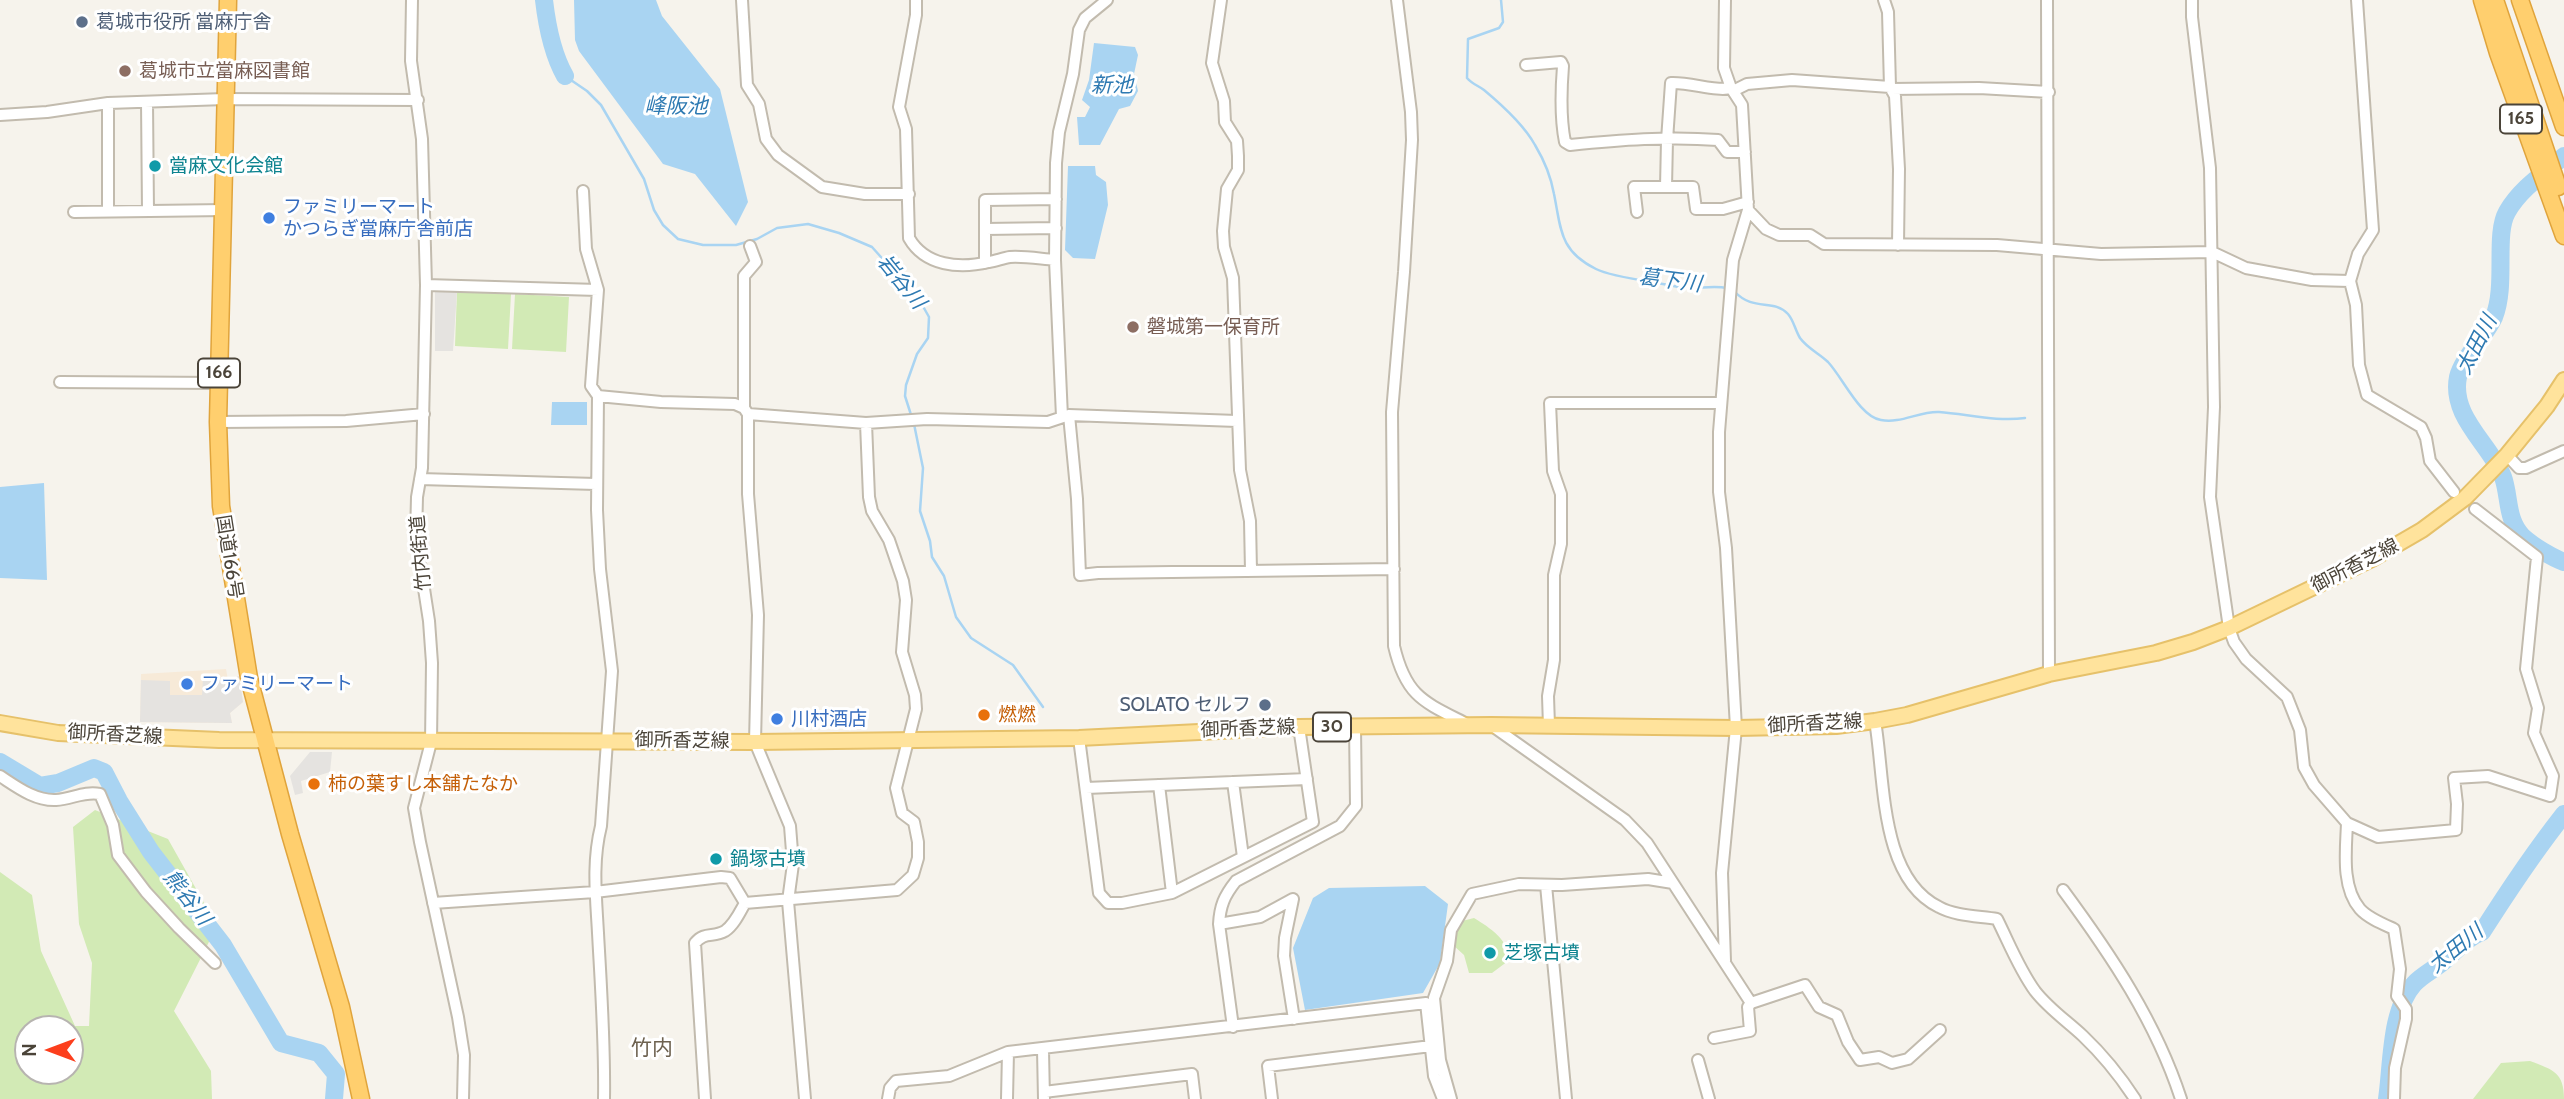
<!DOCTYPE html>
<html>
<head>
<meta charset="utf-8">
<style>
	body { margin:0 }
	#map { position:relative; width:2564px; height:1099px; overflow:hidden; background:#f6f3ec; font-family:Cabin,sans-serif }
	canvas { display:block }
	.north { position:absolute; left:14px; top:1015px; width:70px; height:70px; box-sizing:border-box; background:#fff; border:2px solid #b7b4b0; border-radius:50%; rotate:270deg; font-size:19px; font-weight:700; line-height:28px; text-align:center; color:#4b4439 }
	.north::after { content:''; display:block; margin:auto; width:24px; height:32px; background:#fc3f1d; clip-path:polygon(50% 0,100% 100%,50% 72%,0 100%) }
</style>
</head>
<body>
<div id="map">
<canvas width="2564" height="1099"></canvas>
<div class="north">N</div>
</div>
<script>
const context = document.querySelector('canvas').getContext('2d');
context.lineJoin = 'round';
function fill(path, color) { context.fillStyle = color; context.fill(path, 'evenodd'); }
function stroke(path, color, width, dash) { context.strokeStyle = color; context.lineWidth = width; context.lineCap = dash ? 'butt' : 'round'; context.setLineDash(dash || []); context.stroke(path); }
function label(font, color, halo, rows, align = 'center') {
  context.font = font + ' Cabin,"Noto Sans JP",sans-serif'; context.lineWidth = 6; context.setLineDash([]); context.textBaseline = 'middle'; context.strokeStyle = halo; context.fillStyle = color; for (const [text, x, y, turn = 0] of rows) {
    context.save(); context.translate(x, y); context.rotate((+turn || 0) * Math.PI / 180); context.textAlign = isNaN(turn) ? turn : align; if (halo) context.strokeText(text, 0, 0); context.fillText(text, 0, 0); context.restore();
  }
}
fill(new Path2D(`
	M226 669 228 680 239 676 243 702 230 713 232 723 140 722 141 674Z`), '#f7ead8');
fill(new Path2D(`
	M457 291 511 294 508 349 455 346Z
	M515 294 569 297 566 352 512 349Z
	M95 810 168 839 217 926 174 1011 211 1071 212 1099H0V872L32 895 41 951 75 1026H89L92 963 79 924 73 827ZM28 1029H70V1071H28Z
	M1474 918C1489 927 1512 942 1508 961L1492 973H1469L1464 955 1453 945V935L1462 921Z
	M2530 1061C2553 1070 2564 1072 2564 1099H2473L2501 1063Z`), '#d2eab5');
fill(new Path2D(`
	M435 292H457L453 351H435Z
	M239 676 243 702 230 713 232 723 140 722 141 680 170 681V695H202L203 678H228L229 680Z
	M310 752H332L330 772 301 781 303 793 295 795 290 776Z`), '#e5e3e0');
fill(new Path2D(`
	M574 0H656L662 16 720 89 748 202 736 226 695 174 663 164 579 51 575 40Z
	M1094 43 1135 47 1138 55 1134 74 1138 91 1130 106 1119 109 1100 145H1079L1077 117H1085L1090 107 1082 100 1089 80Z
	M1068 166H1095L1096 175 1106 182 1108 205 1095 259 1073 258 1065 250Z
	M552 402H587V425H551Z
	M44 483 47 580 0 578V487Z
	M1425 886 1448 904 1440 963 1423 993 1305 1010 1293 948 1313 898 1329 888Z`), '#a9d4f2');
stroke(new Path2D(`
	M1501 0 1503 22 1499 28 1468 39 1467 78C1472 84 1479 86 1484 90 1502 105 1524 125 1535 145 1544 160 1551 177 1554 194 1561 228 1559 251 1596 269 1614 278 1657 282 1679 287 1694 290 1711 285 1727 288
	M565 76 587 91 601 105 644 179 654 210 663 225 678 239 703 245H736L757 239 777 228 808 224 839 233 872 247 920 301 929 317 928 338 917 354 906 385 905 396 912 418
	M1735 292C1754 312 1773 298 1788 314 1794 321 1795 330 1800 338 1807 348 1820 354 1828 362 1843 378 1860 417 1881 420 1900 424 1920 411 1939 412 1967 414 1997 422 2025 418
	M914 424 923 468 920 511 930 541 932 557 944 576 956 617 971 638 1013 665 1043 707`), '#a9d4f2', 2.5);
stroke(new Path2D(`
	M544 0C547 26 552 53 565 76
	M2564 156C2544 173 2520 189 2507 212 2494 235 2507 285 2494 317 2486 335 2462 359 2458 377 2450 417 2491 445 2503 477 2510 497 2506 520 2523 537 2533 546 2551 557 2564 562
	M0 762 40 786 58 783 94 768 104 772 119 801 151 852 223 945 281 1043 319 1053 336 1074 334 1099
	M2387 1099C2392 1066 2390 1010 2414 984 2422 975 2435 969 2444 961 2456 951 2467 937 2482 932 2508 891 2534 852 2564 814`), '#a9d4f2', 18);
const minor = new Path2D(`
	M412 0 411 61 422 139 426 285 422 468 417 497 416 537 429 621 432 663 431 742 414 808 420 842 458 1017 464 1055 463 1099
	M742 0 747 85 759 104 766 139 778 155 822 187 865 194H909
	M916 0V15L899 107 906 129 909 238C925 266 959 269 989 262 996 261 1003 258 1010 257 1025 256 1041 259 1055 260
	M1221 0 1212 63 1224 101 1225 122 1237 141 1238 156V170L1227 189 1223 231 1224 247 1233 278 1240 470 1250 521 1251 571
	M1397 0 1411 112 1412 140 1404 272 1392 412 1394 646C1406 697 1424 702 1467 724
	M1884 0 1888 12 1890 87
	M2047 0 2049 674
	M2192 0V17L2210 168 2214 407 2210 497 2229 628 2234 642 2246 659 2287 697 2300 730 2304 767 2314 785 2347 823 2378 837 2456 830 2457 804 2454 778 2488 776 2550 796 2553 776 2534 733 2538 708 2526 669 2537 557 2475 509
	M2357 0 2373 230 2358 254 2350 281 2356 305 2359 365 2367 395 2421 427 2426 438 2430 461 2454 492
	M1526 65 1561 62 1563 66C1561 91 1560 117 1565 142L1570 145C1619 140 1669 136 1718 140L1727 152H1745
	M1891 89 1979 88 2049 92
	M1733 91 1747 84 1792 80 1890 87 1895 96 1899 169 1898 245
	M147 102 148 211
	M0 115 47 112 108 103 225 99 418 100
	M1666 187 1667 140 1671 83C1690 82 1717 92 1731 88
	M583 191 586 249 598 290 591 386 598 396 597 510 600 569 612 671 601 826C592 862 596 896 598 933 601 988 605 1043 604 1099
	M1748 210 1766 229 1779 235H1810L1824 244 1997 245 2101 254 2212 252 2246 268 2312 280 2350 281
	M108 211V103
	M74 212 225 210
	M1637 212 1634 187H1693L1696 209H1723L1748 202
	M985 229 1056 228
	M985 263V200L1056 199
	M426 285 598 290
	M60 382 219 383
	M598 396 661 402 735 404 744 408 748 414 866 423 927 419 1048 422 1069 415 1237 421
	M744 408V276L756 262 750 246
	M748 414V494L758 615 755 742 790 826 793 864 788 901 805 1099
	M1069 415 1077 499 1080 575 1098 573 1394 569
	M1062 417 1055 260 1056 163 1059 132 1073 74 1079 30 1085 18 1107 0
	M218 422 346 421 424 414
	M2507 455 2519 468H2526L2564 451
	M420 479 596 484
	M1875 721C1885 778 1879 878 1939 907 1955 916 1979 916 1997 919 2009 943 2019 969 2035 991 2049 1009 2067 1021 2083 1036 2103 1055 2120 1076 2135 1099
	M1491 725 1625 820 1647 843 1751 1003 1805 985 1819 1007 1837 1015 1848 1042 1860 1060 1879 1057 1892 1063 1908 1059 1940 1030
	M1549 726 1548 696 1554 660V575L1561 544V494L1553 471 1550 403H1721
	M1079 738 1099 893 1108 903H1122L1172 893 1313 822 1299 727
	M0 776C17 787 35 801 56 800 72 799 84 791 100 794L113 825 118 855 146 892 179 928 215 963
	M1233 782 1243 857
	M1159 785 1172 893
	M1086 788 1307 779
	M2347 823C2346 850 2341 887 2360 909 2368 918 2383 924 2394 929L2400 969 2397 996 2406 1009V1019L2395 1068 2394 1099
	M1546 885 1566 1099
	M2063 890C2111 955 2156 1022 2181 1099
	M433 903 595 892 721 877 730 878 745 903
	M1219 924 1260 917 1293 899 1285 938 1284 956 1294 1019
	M1725 961 1722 873 1736 728 1726 548 1719 492V432L1733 260 1748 210 1742 105 1731 88 1724 68 1725 0
	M1233 1027 1219 924C1220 906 1224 896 1236 881L1340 826 1356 806 1355 727
	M1714 1038 1750 1031 1748 1007 1751 1003
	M1043 1050 1044 1099
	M1698 1060 1709 1099
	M1044 1092 1192 1074 1195 1099
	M705 1099 695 943C705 931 713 938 725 931 734 925 740 912 745 903L897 890 913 875 918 858V842L914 822 902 813 896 788 916 709 915 695 902 652 906 600 903 581 889 540 872 511 869 497 866 423
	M888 1099 890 1088 896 1081 949 1076 1008 1052 1426 1003 1434 1076 1443 1099
	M1007 1099 1008 1052
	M1272 1099 1268 1066 1431 1046
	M1451 1099 1440 1060 1434 998 1447 961 1451 930 1472 894 1519 884 1562 885 1648 879 1673 883`);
const major = new Path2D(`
	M0 723 58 733 219 740 755 742 1079 738 1299 727 1491 725 1736 728 1836 726 1875 721 1907 715 2049 674 2156 653 2193 642 2229 628 2372 559 2422 530 2465 498 2507 455 2547 406 2564 380`);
const highway = new Path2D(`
	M228 0 218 422 221 506 249 678 290 834 341 1007 361 1099
	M2482 0 2498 53 2564 236
	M2495 0 2558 187
	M2520 0 2564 127`);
stroke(minor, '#c2bbae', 14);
stroke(major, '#e6c16a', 18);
stroke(highway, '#e0a43c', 19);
stroke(minor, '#fff', 10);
stroke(major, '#ffe39c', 14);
stroke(highway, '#ffcf6e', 16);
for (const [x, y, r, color] of [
	[82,22,7,"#5c6f8a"],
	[125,71,7,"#8d6e63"],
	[155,166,7,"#0f9aa8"],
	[269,218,7,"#3f7fe0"],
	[1133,327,7,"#8d6e63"],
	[187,684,7,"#3f7fe0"],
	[1265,705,7,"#5c6f8a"],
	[984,715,7,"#e8710a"],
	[777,719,7,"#3f7fe0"],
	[314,784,7,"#e8710a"],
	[716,859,7,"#0f9aa8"],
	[1490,953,7,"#0f9aa8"]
]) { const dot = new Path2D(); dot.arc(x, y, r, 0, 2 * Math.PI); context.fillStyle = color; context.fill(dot); stroke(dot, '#fff', 2.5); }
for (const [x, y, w] of [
	[2521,119,42],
	[219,373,42],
	[1332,727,38]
]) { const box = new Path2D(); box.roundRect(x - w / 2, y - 14.5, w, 29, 5); context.fillStyle = '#fff'; context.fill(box); stroke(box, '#4b4439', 2); }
label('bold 18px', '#4b4439', null, [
	["165",2521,119],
	["166",219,373],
	["30",1332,727]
]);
label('19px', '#4e5e75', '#fff', [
	["葛城市役所 當麻庁舎",96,22],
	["SOLATO セルフ",1251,705,"right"]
], 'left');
label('19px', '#785e54', '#fff', [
	["葛城市立當麻図書館",139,71],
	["磐城第一保育所",1147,327]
], 'left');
label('19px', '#0d838f', '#fff', [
	["當麻文化会館",169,166],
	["鍋塚古墳",730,859],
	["芝塚古墳",1504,953]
], 'left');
label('19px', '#366cbe', '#fff', [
	["ファミリーマート",283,207],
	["かつらぎ當麻庁舎前店",283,229],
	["ファミリーマート",201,684],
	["川村酒店",791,719]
], 'left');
label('19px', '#4b4439', '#fff', [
	["竹内街道",421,553,-95],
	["国道166号",229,557,81],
	["御所香芝線",2355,566,-27],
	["御所香芝線",1815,724,-3],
	["御所香芝線",1248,729,-2],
	["御所香芝線",115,735,3],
	["御所香芝線",682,741,1]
]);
label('19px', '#c56008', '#fff', [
	["燃燃",998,715],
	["柿の葉すし本舗たなか",328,784]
], 'left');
label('italic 21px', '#2e7ab2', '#fff', [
	["新池",1112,86],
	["峰阪池",676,107],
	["葛下川",1670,281,7],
	["岩谷川",901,282,51],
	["太田川",2477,345,-63],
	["熊谷川",187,898,52],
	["太田川",2456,949,-39]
]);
label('21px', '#6e6250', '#fff', [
	["竹内",652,1049]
]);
</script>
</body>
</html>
